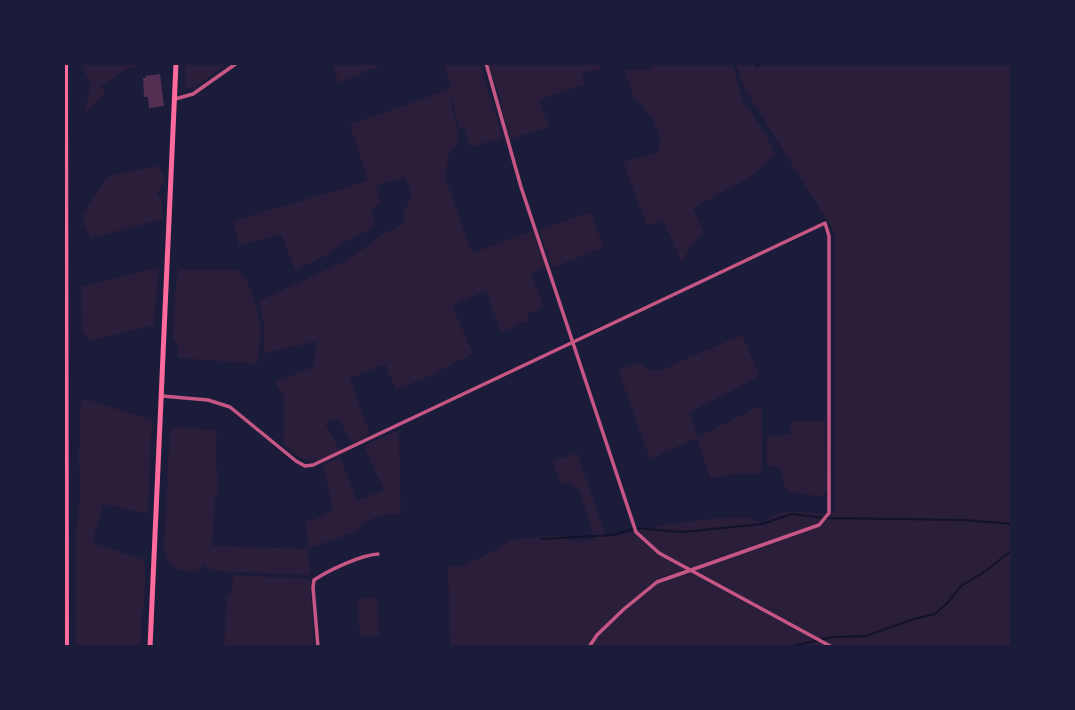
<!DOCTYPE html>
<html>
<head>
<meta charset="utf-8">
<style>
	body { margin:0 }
	#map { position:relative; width:1075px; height:710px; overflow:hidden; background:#1b1b3a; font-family:"Fira Sans Condensed",sans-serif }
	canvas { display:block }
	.frame { position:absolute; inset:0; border:65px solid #1b1b3a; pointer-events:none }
</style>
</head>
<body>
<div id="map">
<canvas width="1075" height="710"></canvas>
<div class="frame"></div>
</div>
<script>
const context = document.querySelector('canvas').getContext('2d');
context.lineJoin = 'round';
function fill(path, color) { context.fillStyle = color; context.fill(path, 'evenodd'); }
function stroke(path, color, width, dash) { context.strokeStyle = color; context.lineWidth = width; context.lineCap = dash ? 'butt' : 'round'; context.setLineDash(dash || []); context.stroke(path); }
fill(new Path2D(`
	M83 63H140L135 67 128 69 101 86 105 94 84 114 91 83 82 67Z
	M185 63H228L195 87 185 88Z
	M332 63 338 64 387 63 339 83Z
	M443 63H480C486 88 495 112 503 138L470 147 464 128 459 127 451 97H450L459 138 454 149 449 154 445 177 472 253 534 230 546 266 531 273 543 304 541 308 527 314 529 320 501 332 486 291 487 290 452 306 473 353 436 373 396 390 385 364 350 378 370 435 353 444 338 418 325 423 340 451C310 464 310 467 283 444L284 398 275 382 313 367 317 341 263 354C266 334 264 319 259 301L347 260C356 253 372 244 377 237L403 224 404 211 412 194 405 177 376 186 381 204 371 208 375 224 368 231 346 241 327 255 295 270 281 234 239 245 233 221 368 181 350 124 415 102 451 88Z
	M488 63H599L601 69 582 73 585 84 539 100 549 127 510 139 500 103 497 87 492 79Z
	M651 63 732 64 744 105 750 110 766 136 775 155 752 176 693 208 704 232C700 238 697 239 693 244 688 250 685 257 682 263L663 220 647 226 623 162 658 153 661 138 652 117 647 114 642 103 636 102 625 72V70L651 69Z
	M735 63H1012V645L987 647H450L448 566 459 567 490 553 510 540 561 535 577 542 595 539 579 490 568 483 561 484 552 461 577 453 606 537 664 525 711 519 748 517 762 523C767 520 772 516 777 514 796 507 816 517 835 512V233L746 91Z
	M155 166C170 173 163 184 157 194L162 199 163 219 91 238 84 226V213L105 179 113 175Z
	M590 212 604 247 555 267 552 266 539 230Z
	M159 267 154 324 152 326 89 341 82 331 81 287Z
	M178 269 238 270C250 278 260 316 261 331 261 341 258 353 257 364L178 358V343L173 340 174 307Z
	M742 335 760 376 690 412 698 437 760 406 762 407V467L759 474C743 472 727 476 710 478L697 438 650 459 618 370 639 363C652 373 660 373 674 364Z
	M81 399 89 400 152 420 148 512 147 514 103 504 93 539 94 543 97 544 141 559 145 563V584L143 612 141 617V647H76V534L80 497 79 456Z
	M791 421H825L827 489 823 495 817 496 788 492 784 487 781 468 767 466V437L791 434Z
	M180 427 215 430 217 433 216 452 218 494 215 498 212 546 308 549 306 521H310L333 511 323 465 340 457 357 501 384 490 364 446 396 431 399 435 401 514 381 515 359 525V530L308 549 310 575 217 571 206 567 205 564 197 572C176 571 167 568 164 546L170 429Z
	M233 575 310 579 314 647H224L227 594 232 593Z
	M377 597 379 635 360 637 357 599Z`), '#2a1e3b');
stroke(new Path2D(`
	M756 66 765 63
	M541 539 614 535 635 528 683 532 762 524 792 514 825 518 964 520 1012 524
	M789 647 832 637 866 636 914 619 935 614 948 602 961 586 987 570 1012 550`), '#12122b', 2);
fill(new Path2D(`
	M160 74 164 106 149 108 148 97H144L143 78H146L145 76Z`), '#542f53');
stroke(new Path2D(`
	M486 63 521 187 636 532 659 553 832 647
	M175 99 193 94 237 63
	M162 396 208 400 230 407 296 461 305 466 313 465 825 223 829 236V513L819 525 657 582 624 609 597 635 589 647
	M318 647 313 587 314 580C329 570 361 555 378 554`), '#c65784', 3.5);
stroke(new Path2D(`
	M150 647 176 63`), '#ff6b9d', 5);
stroke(new Path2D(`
	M65 63 66 647`), '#ff6b9d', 6);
</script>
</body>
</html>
